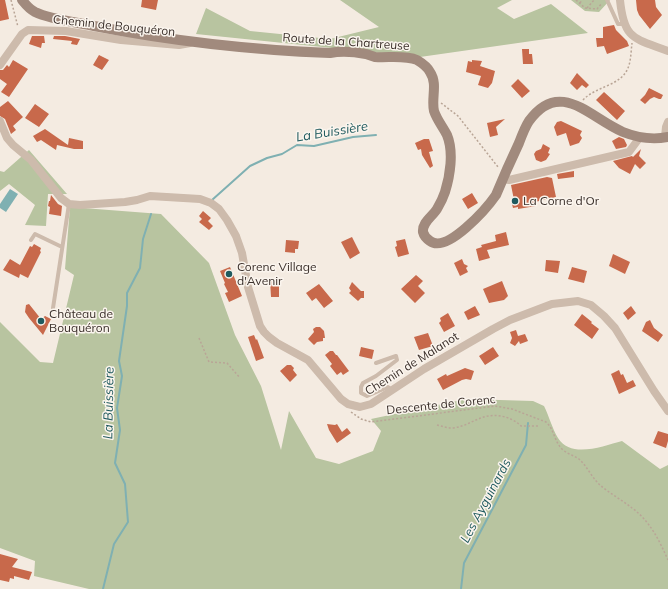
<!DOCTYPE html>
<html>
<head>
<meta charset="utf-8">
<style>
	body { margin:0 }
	canvas { display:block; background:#f4ebe1 }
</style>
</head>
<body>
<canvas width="668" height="589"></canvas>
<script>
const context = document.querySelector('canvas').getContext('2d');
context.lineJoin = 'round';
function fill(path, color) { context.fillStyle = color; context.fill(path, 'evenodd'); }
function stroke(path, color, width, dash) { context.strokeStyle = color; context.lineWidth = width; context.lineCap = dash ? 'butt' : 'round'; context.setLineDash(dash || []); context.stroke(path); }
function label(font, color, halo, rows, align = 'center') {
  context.font = font + ' Mulish,sans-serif'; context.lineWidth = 3; context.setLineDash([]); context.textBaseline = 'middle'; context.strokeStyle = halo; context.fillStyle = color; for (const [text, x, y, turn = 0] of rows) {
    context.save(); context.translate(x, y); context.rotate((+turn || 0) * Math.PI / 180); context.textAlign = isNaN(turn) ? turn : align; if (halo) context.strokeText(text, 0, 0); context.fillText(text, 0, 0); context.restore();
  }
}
fill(new Path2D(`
	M340 0H512L497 8 514 19 551 4 588 33 420 57 196 34 206 8 250 31 330 39 379 27Z
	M571 0H610L599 12 585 11Z
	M29 150 67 194H48L46 226 25 225 35 205 9 184 0 191V171L4 172Z
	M70 207 161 214 209 263 235 335 261 386 281 450 289 411 316 458 339 464 373 451 381 431 371 419 466 399 533 401 544 406C549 416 552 428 558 438 571 459 603 446 622 441L660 469 668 465V589H89L34 576 35 561 0 548V322L40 362 53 363 74 275 65 269Z`), '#b8c4a0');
fill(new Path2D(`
	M10 189 18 194 6 212 0 208V204Z`), '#7fb0b2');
stroke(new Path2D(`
	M212 200 250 166 267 158 282 154 297 145 314 146 353 137 376 135
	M103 589 114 544 128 522 125 484 115 463 120 430 117 408 122 376 119 361 127 306V293L140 268 143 239 151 214
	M461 589 464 563 526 445 528 423`), '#7fb0b2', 2);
fill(new Path2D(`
	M0 0H5L9 19 0 21Z
	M142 0H158L156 10 141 7Z
	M636 0H655L656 7 662 15 650 29 639 15 637 10Z
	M614 25 616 30 627 41 629 46 607 54 604 46 597 47 596 38H603V27Z
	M32 36H44L45 43H42L41 48 29 44Z
	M54 36H65L80 39 77 45 71 44 72 41 53 39Z
	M522 49H529V54H532L533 64H523Z
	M99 55 109 60 102 70 93 65Z
	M13 60 28 69 9 97 1 92 7 84 0 79V70H3L7 65 9 67Z
	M472 60 482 61 480 66 495 71 492 83 488 88 478 85 481 76 466 72 468 61 472 62Z
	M577 73 589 85 586 88 582 85 577 90 570 83Z
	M518 79 530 91 522 98 511 86Z
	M649 88 663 95 661 99H659L654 97 650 99 645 104 640 100 645 95Z
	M604 92 625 111 617 120 596 100Z
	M8 101 23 117 13 126 16 130 11 134 5 119 0 116V107Z
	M35 104 49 114 39 127 25 118Z
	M505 119 496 127 498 135 490 137 487 123Z
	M561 121 582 131 580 135 582 138 579 143 570 146 566 133 557 136 554 127 557 122Z
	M45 129 68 145 69 138 83 141V149H74L57 145 56 150 41 140 37 142 33 136Z
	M619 137 624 139 627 145 626 147 616 149 612 141Z
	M424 139H429L433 151 429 152 433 166 430 168 422 155 421 149 418 150 415 143Z
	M543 144 550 148 548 153 550 154 546 160 541 162 536 160 534 154 536 151 541 149Z
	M641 149 639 156 646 163 640 169 635 164 630 174 619 168 613 161 632 156 633 157Z
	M574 171V177L558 179 557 174Z
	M547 177 552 178 556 197 535 202 536 206 518 209V207L513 208 511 200H514L511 185Z
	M472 193 478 203 468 209 462 199Z
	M51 195 58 204 62 206 61 216 49 214 50 207 48 206 49 201H50Z
	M203 211 211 218 208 221 213 226 209 230 199 222 202 219 199 216Z
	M506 232 509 245 487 250 490 258 479 261 476 249 482 247 481 245 496 241 495 235Z
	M352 237 360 253 350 259 341 242Z
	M405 239 409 254 398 257 395 247 397 246 396 241Z
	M286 240 299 241 298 249H295V253L285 252Z
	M34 244 41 248 40 251 41 252 28 278 20 274 19 278 3 270 10 259 20 265 30 246 32 247Z
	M613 254 630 262 625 274 609 266Z
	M462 259 464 264 468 266 466 268 468 272 460 276 454 263Z
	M546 260 560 261 558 273 545 271Z
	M230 267 242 296 229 302 225 293 228 292 224 284 225 283 220 271Z
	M572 267 587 271 584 283 568 279Z
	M416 275 423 281 418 286 425 293 415 303 401 289Z
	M270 280H279V297H271Z
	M502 281 508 296 504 300 489 303 483 289Z
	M352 282 361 291H364V298H361L358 301 349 293 351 291 349 288Z
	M319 284 333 301 324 308 316 298 312 301 306 293Z
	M29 304 41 319 45 316 51 319 43 335 29 318 25 312 26 305Z
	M475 306 480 315 468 320 464 312Z
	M631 306 636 313 628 320 623 313Z
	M448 313 455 326 444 332 439 323 441 321 440 318Z
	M582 314 592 322 591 323 599 329 592 339 574 325Z
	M650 320 654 328 663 335 658 342 642 331 646 322Z
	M316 327H320L324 331 325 338H323V341L317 342 314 345 308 339 314 332 313 329Z
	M516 330 518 336 525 334 528 341 520 344 519 341 515 346 510 343 512 338 510 332Z
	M428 333 433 346 419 350 414 337Z
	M254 335 256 340 257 339 264 358 256 361 248 337Z
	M361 347 374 350 372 359 359 356Z
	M493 347 499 356 485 365 479 356Z
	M330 351H333L336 355H337L349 371 343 375 341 372 337 375 330 366 332 364 325 355Z
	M287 365H291L294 368 293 370 297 375 290 382 280 371Z
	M465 368 474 371 471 380 466 379 462 380 443 390 437 379 446 374 447 376Z
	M619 370 621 375 623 374 627 383 633 380 636 386 619 394 611 374Z
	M327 424 335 425 337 424 342 432 347 428 351 433 337 443 329 430Z
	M658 431 668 434V441L666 448 653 443Z
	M0 554 18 559 12 567 32 572 29 580 14 576V579L10 578 9 582 0 580Z`), '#c8694b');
stroke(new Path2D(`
	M11 0 18 27
	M576 0 585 8 597 9 602 3
	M580 3 582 0
	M587 8 594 0
	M583 100C596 86 621 86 628 68 631 61 631 51 632 43
	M441 103 458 116 498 167
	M199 338 209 362 227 363 240 378
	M351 412 361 419 371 422 495 406 512 409 546 422C554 429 554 440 561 448 565 453 573 455 579 459 587 466 592 478 600 485 609 493 622 500 632 508 650 521 659 540 668 560
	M437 425C442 426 447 428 452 428 466 427 476 418 488 416 500 414 513 418 521 426H538`), '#b9a596', 1.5, [2, 2]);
stroke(new Path2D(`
	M607 0 618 24H624
	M31 240 35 234 62 247
	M53 308 69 204
	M376 363 396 356 397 360 376 376 363 383 361 387V393L367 396 388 387 392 390`), '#cdbbac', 4);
stroke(new Path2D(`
	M620 0C624 40 634 38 668 51
	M0 65 22 34 28 30 66 31 121 40 179 45 190 43
	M0 121 7 138 13 145 31 160 61 198 69 204 80 205 125 202 137 200 150 196 200 199 211 203 219 209 227 220 236 236 242 253 248 287 260 326 264 332 269 337 277 343 308 360 341 399 348 404 360 407 371 404 424 369 493 329 510 320 552 304 578 301 591 305 604 316 615 328 654 391 668 411
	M665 137 666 127 668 122
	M503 179 509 180 629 152 640 137`), '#cdbbac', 8);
stroke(new Path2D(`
	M22 0C26 5 29 9 35 12 52 20 76 22 94 26 172 41 251 50 330 53 341 51 355 52 366 54 369 55 372 56 375 57 388 58 405 55 417 60 422 63 428 68 430 72 438 84 431 98 434 111 437 120 443 127 447 135 454 152 450 176 445 192 443 198 440 204 437 209 433 216 422 222 423 232 424 236 427 239 430 241 447 254 487 208 496 195 503 178 511 160 519 143 522 135 525 127 529 121 560 78 590 118 623 132 638 138 653 140 668 137`), '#a18a7d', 10);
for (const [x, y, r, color] of [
	[515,201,4,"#1f5a5e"],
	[229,274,4,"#1f5a5e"],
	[41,321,4,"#1f5a5e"]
]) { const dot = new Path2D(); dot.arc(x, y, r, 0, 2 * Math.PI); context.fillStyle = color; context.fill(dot); stroke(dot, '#fbf5ee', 1.5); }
label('12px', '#3b302b', '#fbf5ee', [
	["Chemin de Bouquéron",114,26,6],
	["Route de la Chartreuse",346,42,4],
	["Chemin de Malanot",412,364,-32],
	["Descente de Corenc",441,405,-6]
]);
label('12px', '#3b302b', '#fbf5ee', [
	["La Corne d'Or",523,201],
	["Corenc Village",237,267],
	["d'Avenir",237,281],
	["Château de",49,314],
	["Bouquéron",49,328]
], 'left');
label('italic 13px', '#1f5a5e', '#fbf5ee', [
	["La Buissière",332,132,-9],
	["La Buissière",109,403,-89],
	["Les Ayguinards",486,501,-62]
]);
</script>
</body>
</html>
